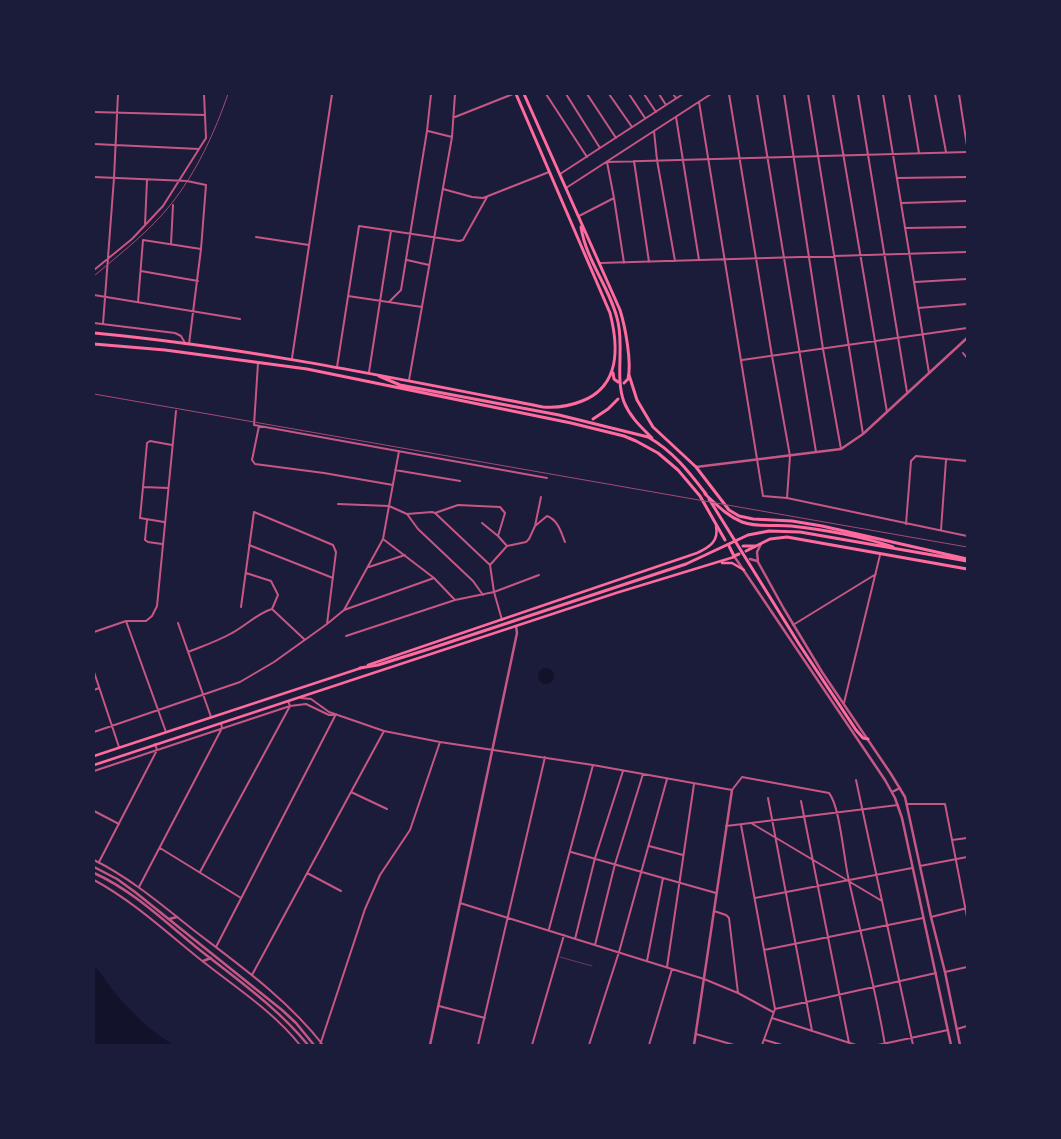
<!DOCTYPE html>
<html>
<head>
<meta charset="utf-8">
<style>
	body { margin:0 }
	#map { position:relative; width:1061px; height:1139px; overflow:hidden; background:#1b1b3a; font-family:"Exo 2",sans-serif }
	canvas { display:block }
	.frame { position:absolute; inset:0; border:95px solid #1b1b3a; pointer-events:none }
</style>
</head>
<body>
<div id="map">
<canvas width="1061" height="1139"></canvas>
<div class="frame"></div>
</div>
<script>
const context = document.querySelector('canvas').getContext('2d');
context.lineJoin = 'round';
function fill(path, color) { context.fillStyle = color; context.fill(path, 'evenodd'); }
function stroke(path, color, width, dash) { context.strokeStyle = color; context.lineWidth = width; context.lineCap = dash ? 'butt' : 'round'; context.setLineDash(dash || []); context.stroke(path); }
fill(new Path2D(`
	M538 676a8 8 0 1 1 16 0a8 8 0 1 1-16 0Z
	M94 966C103 974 108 985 116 994 133 1014 151 1032 174 1045H94Z`), '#12122b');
stroke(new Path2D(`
	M560 957 592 966`), '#c65784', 0.5);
stroke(new Path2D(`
	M546 94 587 157
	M566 94 600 148
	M587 94 616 138
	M609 94 632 127
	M629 94 645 118
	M644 94 656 112
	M659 94 666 105
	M673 94 676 98
	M729 94 772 356 790 456 787 498
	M757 94 816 452
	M784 94 823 349 841 449
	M808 94 863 434
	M833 94 887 412
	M858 94 907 392
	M883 94 929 373
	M909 94 919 153
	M935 94 946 152
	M959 94 967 146
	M699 102 763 496 787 498 967 536
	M94 112 205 115
	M455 117 513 94
	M676 117 699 260
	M428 131 452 137
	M654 131 657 160 675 261
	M94 144 199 149
	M634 161 649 262
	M560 174 683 94
	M94 177 187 181 206 185 201 249 189 344
	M897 178 967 177
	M566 188 711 94
	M443 189 472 197 483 198 549 172
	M901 203 967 201
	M579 216 614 198
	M145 225 147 180
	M905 228 967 227
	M256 237 309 245
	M171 244 173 205
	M407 260 429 265
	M600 263 967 252
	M624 263 614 198 607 162 967 152
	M94 270 132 239 163 206 199 149 206 138 204 94
	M141 271 198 281
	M915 282 967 279
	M94 295 240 319
	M348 296 422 307
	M138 302 143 240 201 249
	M389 302 401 290 427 131 431 94
	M918 308 967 304
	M94 323 175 333 181 336 185 343
	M103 324 114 178 118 94
	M963 353 967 358
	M292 358 332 94
	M742 360 967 328
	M258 363 254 425 547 478
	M337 367 359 226 459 241 463 240 487 197
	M369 372 391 231
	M409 380 452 137 455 94
	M259 426 252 460 255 464 324 473 393 485
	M395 470 460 481
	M143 487 147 443 150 441 172 445
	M338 504 389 506 407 514 418 529 473 581 483 595
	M435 513 458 505 500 507 505 513 498 536
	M407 514 432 512 435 513 490 565 494 592 502 620
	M147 520 145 540 148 542 162 544
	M164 522 140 518 143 487 168 488
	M482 523 498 536 507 546
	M906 524 911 461 916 456 967 461
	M535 526 541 497
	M941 530 946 460
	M383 539 434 578 455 600
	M249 545 333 578
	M490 565 507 546 526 542 529 539 535 526 547 516C558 520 561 532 565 542
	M369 567 405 555
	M246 573 271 581 278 595 272 609 304 639
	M241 607 254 512 333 545 336 552 327 624
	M344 610 434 578
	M126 621 166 732
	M178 623 211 717
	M793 625 876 574
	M94 632 126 621H146L152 616 157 606 176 411
	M346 636 455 600 494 592 539 575
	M188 652C203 646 218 641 232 633 245 626 258 613 272 609
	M94 672 119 747
	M94 690 99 688
	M301 698 311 699 329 712 384 731 440 742 593 765 732 790 742 777 829 793C840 806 844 861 849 881 861 936 876 990 885 1045
	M844 703 880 555
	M94 732 240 682 274 662 327 624 344 610 383 539 399 451
	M94 771 290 706 306 704 329 715H334
	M856 780 913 1045
	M351 792 387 809
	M768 798 812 1031
	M801 801 849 1043
	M907 804H945L967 917
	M94 811 119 824
	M751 823 882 901
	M741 825 775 1009 762 1045
	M726 826 898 805
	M952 840 967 838
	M649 846 683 855
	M160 848 241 898
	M571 852 716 893
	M94 860C132 879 163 906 196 932 242 967 288 1000 323 1045
	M99 862 157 750 155 744
	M920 866 967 857
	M200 872 290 706 288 701
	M307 873 341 891
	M94 880C133 901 166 932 201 960 235 987 273 1011 300 1045
	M139 887 222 728 221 723
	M755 898 912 868
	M460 903 704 979 738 993 773 1012
	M714 911 726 915 729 918 738 993
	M931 917 967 908
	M549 929 593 765
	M575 939 595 858 623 771
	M595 945 615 864 643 774
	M216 947 336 714
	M764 950 923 918
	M647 961 663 878
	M667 967 694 784
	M945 972 967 967
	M252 975 384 731
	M439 1006 485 1018
	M775 1009 936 973
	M772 1018 856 1045
	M957 1029 967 1026
	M696 1034 734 1045
	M765 1040 782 1045
	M320 1045 365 909 380 875 410 830 440 742
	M478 1045 545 757
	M532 1045 564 935
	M589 1045 619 952 667 779
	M649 1045 672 969
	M878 1045 948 1030`), '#c65784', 2);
stroke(new Path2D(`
	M696 467 841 449 863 434 967 338
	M761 544 757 552 758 562 784 609 822 672 891 774 905 797 931 917 945 972 960 1045
	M734 556 885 780 895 798 902 818 951 1045
	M750 559 757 561
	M892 792 900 788
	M94 867 117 879 135 892 282 1010 296 1023 314 1045
	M94 873C132 890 164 921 196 947 235 978 277 1007 308 1045
	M169 919 177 917
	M203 961 211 958
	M430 1045 517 633 516 626
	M694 1045 732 790`), '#c65784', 2.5);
stroke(new Path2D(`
	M722 563H732L744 570
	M368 665 697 553C710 547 719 541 716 526
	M94 756 361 668
	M94 765 616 593 734 557`), '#ff6b9d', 2.5);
stroke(new Path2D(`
	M524 94 620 310C625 326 632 362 628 379L624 383
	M581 227C586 261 611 289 618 322 624 348 615 378 624 402 630 417 641 427 652 438
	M94 333C245 347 394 378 543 407 557 408 570 406 582 401 620 386 619 348 610 313L516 94
	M94 344 165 350 307 369 571 423 624 436 636 441 658 453 678 470 700 496 725 540
	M613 373 614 379 618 382
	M379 376 400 385 559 415 648 437C673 451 689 472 706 494
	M593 419 608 409 618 399
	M709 499 799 644 856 730 863 738 868 739
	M729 546 734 556
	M743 546H755`), '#ff6b9d', 3);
stroke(new Path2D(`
	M629 375 637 400 653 427 696 467 729 510 739 516 753 519 792 521 822 526 967 559
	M705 494C716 504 727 516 742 522 758 528 774 524 791 526 821 529 865 537 893 547
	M746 551 770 539 787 537 967 569
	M734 556 739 554
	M360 668 378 665 429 649 686 564 748 535 769 531 800 532 967 561`), '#ff6b9d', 3);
stroke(new Path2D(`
	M94 276C121 253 150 231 172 203 197 171 215 132 228 94
	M94 394 967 547`), '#a44b75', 1);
</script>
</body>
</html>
